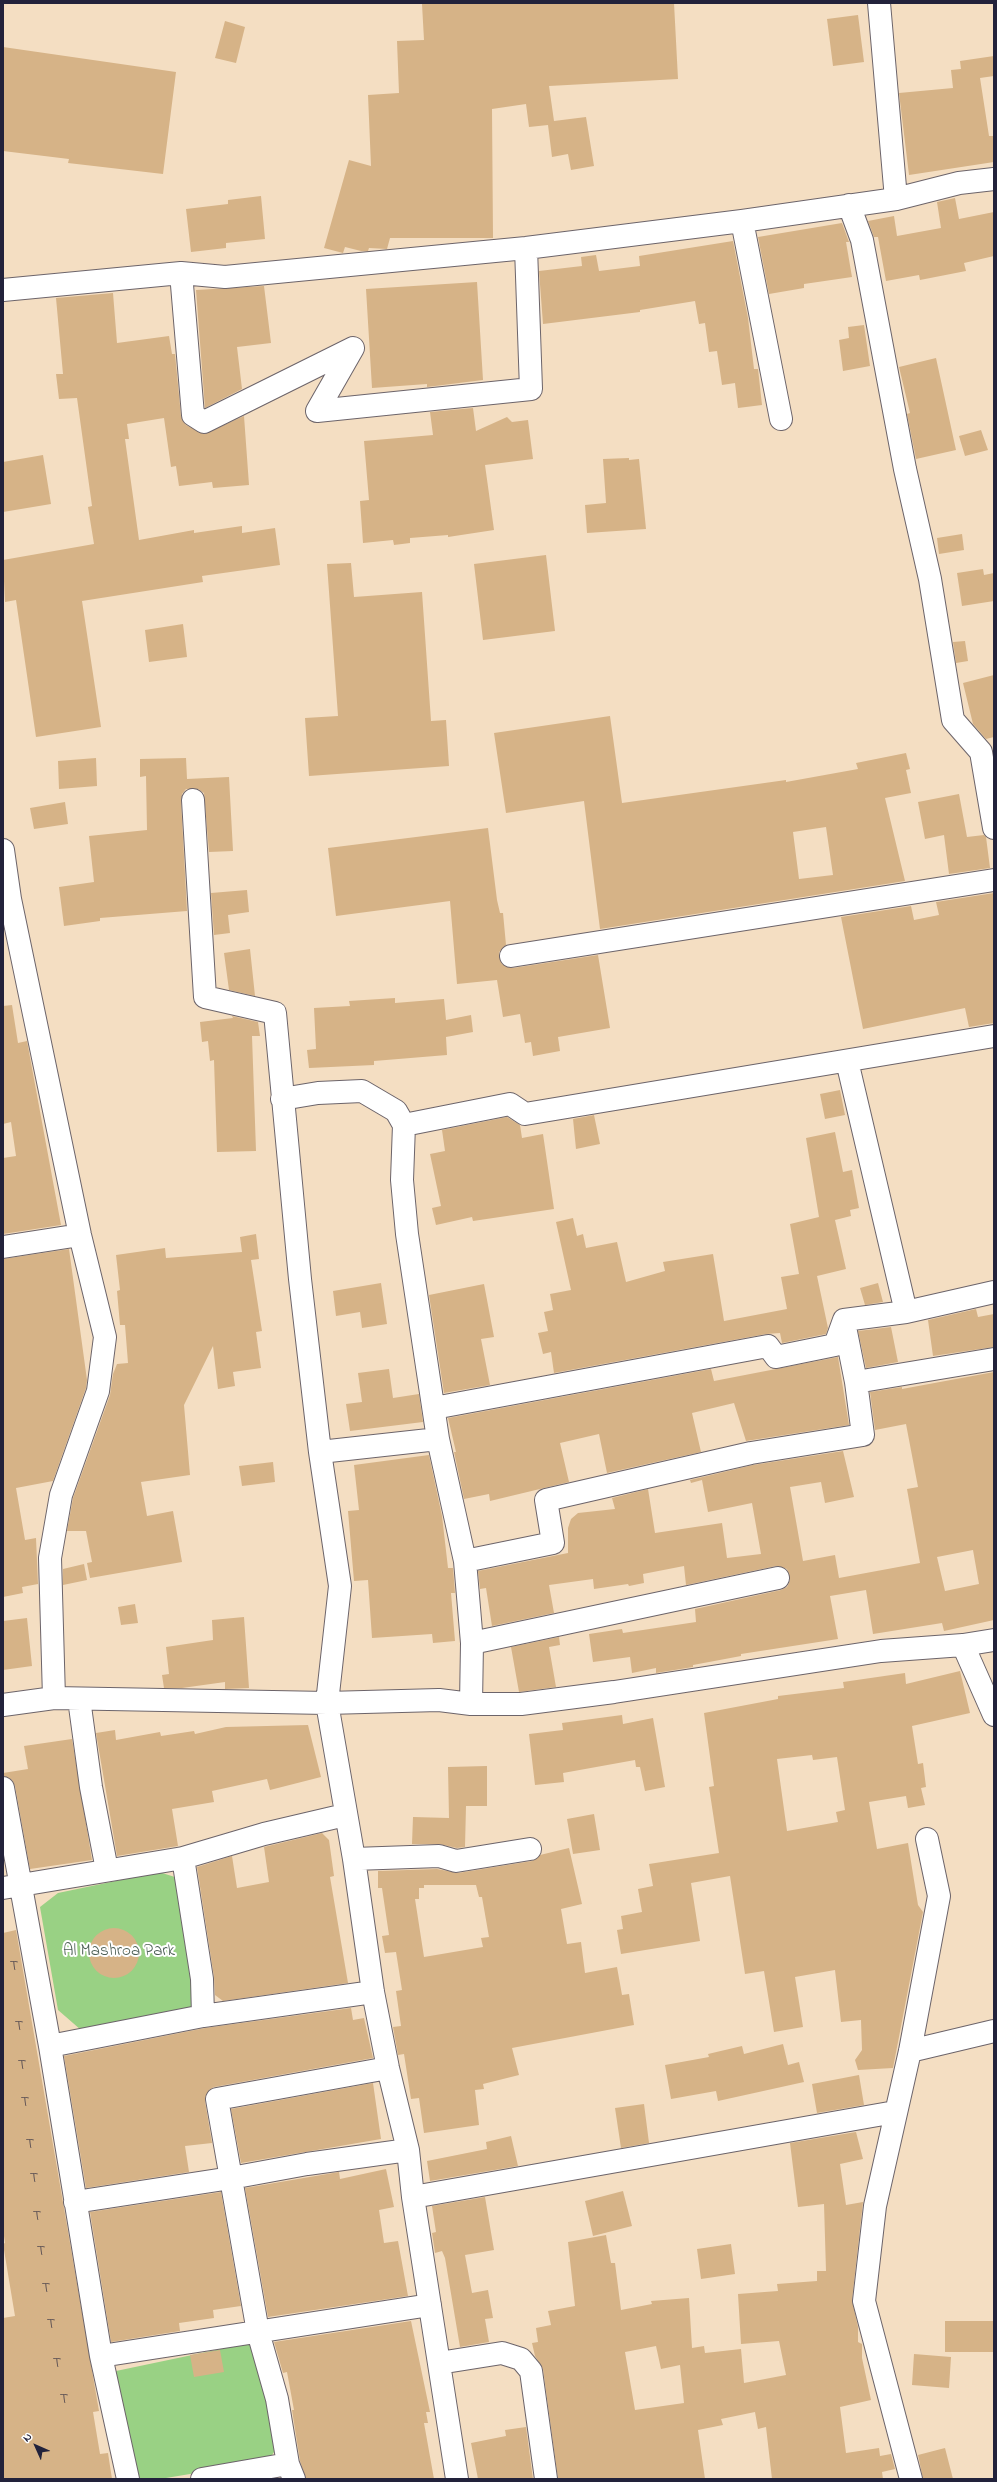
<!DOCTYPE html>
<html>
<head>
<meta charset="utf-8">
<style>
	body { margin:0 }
	#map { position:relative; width:997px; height:2482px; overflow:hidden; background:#f4dec2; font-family:"Indie Flower",sans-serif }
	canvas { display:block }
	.frame { position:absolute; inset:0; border:4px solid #22223b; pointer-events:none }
	.north { position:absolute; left:16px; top:2426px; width:40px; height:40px; -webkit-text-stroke:3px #fff; paint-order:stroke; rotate:315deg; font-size:11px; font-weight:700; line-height:16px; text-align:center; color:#22223b }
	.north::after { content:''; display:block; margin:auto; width:14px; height:18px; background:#22223b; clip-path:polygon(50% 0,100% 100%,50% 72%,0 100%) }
</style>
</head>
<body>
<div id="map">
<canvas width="997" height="2482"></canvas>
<div class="frame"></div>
<div class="north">N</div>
</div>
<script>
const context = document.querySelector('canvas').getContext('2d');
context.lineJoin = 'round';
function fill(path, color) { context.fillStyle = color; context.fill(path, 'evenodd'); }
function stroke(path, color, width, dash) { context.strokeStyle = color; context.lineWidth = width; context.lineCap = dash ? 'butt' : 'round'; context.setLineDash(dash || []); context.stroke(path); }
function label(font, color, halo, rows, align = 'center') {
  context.font = font + ' "Indie Flower",sans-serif'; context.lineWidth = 4; context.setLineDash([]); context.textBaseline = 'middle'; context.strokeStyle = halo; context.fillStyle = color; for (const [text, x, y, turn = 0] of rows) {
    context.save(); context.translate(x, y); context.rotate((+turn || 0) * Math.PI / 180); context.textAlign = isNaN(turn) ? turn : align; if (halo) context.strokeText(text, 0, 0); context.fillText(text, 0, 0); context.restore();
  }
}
fill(new Path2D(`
	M159 1872 178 1878 198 1992 190 2010 81 2030 58 2010 40 1907 58 1893Z
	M254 2342 276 2449 268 2461 160 2479H136L116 2371Z`), '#99d184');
fill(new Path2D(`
	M452 3H674L678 79 549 86 554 121 586 117 594 166 571 170 568 154 552 157 548 125 529 127 526 104 492 109 493 238H390L387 249 369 248 368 251H361L345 247 343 253 324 248 349 160 371 166 368 95 399 93 397 41 424 40 422 4Z
	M858 15 864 62 833 66 827 19Z
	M225 21 245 27 236 63 215 58Z
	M3 47 176 72 163 174 68 163 69 159 3 151Z
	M994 56V76L980 78 989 136H994V162L909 175 899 93 953 88 951 70 961 69 960 61Z
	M261 196 265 239 226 243V248L191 252 186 209 228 204V200Z
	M955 198 959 219 994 212V256L964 263 966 271 920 280 919 275 886 281 878 237H874L868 221 894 216 897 236 941 228 937 202Z
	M842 223 849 242H846L852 277 804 284V288L769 294 758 237Z
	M733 241 748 318 754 369H758L762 405 738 408 735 383 722 385 717 351 709 352 705 323 699 324 695 301 640 310V312L543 324 539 271 582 266 581 257 596 255 599 271 640 266 639 256Z
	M477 282 483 380 427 387V384L372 388 366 289Z
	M264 286 271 343 237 347 242 389 205 408 196 290Z
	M113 293 117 343 169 336 172 354H175L181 416 186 425 204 434 244 416 249 485 213 488 212 482 179 486 176 466 171 467 164 418 127 424 129 439H125L139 540 194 530V533L242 526V533L275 528 280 565 202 576 203 582 82 601 101 727 36 737 16 600 5 602 3 560 94 544 88 507 92 506 77 398 59 399 56 374H63L56 298Z
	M864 325 870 366 843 371 839 340 849 338 848 327Z
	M936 358 956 450 916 459 907 414 910 413 899 367Z
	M473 408 476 431 507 417 512 422 528 420 533 459 485 465 494 530 448 537V535L410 538V543L394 545 393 540 363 543 360 501 369 500 364 441 433 435 430 412Z
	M981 430 988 450 965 456 959 436Z
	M43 455 51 504 3 512V462Z
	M629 458V460L639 459 646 529 587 533 585 505 606 503 603 459Z
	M962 534 964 550 939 554 937 538Z
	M546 555 555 631 483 640 474 564Z
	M351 563 354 597 422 592 431 721 446 720 449 766 309 776 305 718 338 716 327 564Z
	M983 569 984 575 994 573V601L962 606 957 573Z
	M183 624 187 657 149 662 145 630Z
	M965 641 968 661 956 663 953 642Z
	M994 675V737L986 739 973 724 963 683Z
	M610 716 622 803 786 780V782L858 769 856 763 906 753 910 769 906 770 911 793 885 798 905 881 600 929 584 801 506 813 494 733ZM826 827 833 875 799 879 793 832Z
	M96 758 97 786 59 789 58 761Z
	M186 758 187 779 229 777 233 851 209 852 204 793 198 789H186L182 794 181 801 187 911 100 918V921L64 926 59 887 94 882 89 836 147 830 146 776 140 777V759Z
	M959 794 967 837 984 835 986 837 990 868 949 874 944 835 925 839 918 802Z
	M65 802 68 824 34 829 30 808Z
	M488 828 497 900 500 913H503L506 945 499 952 502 964 513 968 598 955 610 1028 558 1037 560 1051 533 1056 531 1042 525 1043 520 1014 503 1017 497 980 457 984 450 901 336 916 328 848Z
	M247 890 249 912 228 915 230 933 214 935 211 893Z
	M994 893V1023L969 1027 965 1008 863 1029 841 917 911 906 914 920 939 915 936 902Z
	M250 949 255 996 229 990 224 953Z
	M395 998V1003L444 999 446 1020 471 1015 473 1032 446 1037 447 1055 374 1061V1065L309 1068 307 1050 316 1049 314 1008 350 1006 349 1001Z
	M12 1005 18 1043 27 1041 61 1225 3 1234V1158L16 1156 11 1122 3 1124V1006Z
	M232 1016 258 1022 260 1036H252L256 1151 217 1152 214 1060 210 1061 208 1041 202 1042 200 1022 233 1018Z
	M840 1090 845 1115 825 1119 820 1094Z
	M594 1115 600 1144 576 1149 573 1119Z
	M507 1117 520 1125 522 1138 543 1134 554 1209 473 1221 472 1217 436 1225 432 1208 441 1206 430 1154 445 1151 442 1130Z
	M835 1132 843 1172 852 1170 859 1208 850 1210 851 1216 835 1220 846 1269 817 1276 828 1328 826 1334 782 1343 780 1333 766 1334 554 1373 551 1352 543 1354 538 1333 548 1331 544 1312 553 1310 550 1294 571 1290 556 1222 573 1218 577 1236 583 1234 586 1248 617 1242 626 1282 665 1271 663 1262 713 1254 724 1321 787 1309 781 1277 799 1274 790 1224 819 1217 806 1138Z
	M256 1234 259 1259 251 1260 262 1331 256 1332 261 1368 233 1372 235 1386 218 1389 213 1346 184 1405 190 1475 141 1482 147 1516 173 1511 182 1562 90 1578 87 1563 92 1562 86 1531H67L73 1498 110 1395 113 1374 117 1364 128 1363 125 1325H120L117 1291 120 1290 116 1255 165 1248 166 1258 242 1252 240 1237Z
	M69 1249 87 1380 86 1388 53 1481 16 1488 25 1540 36 1538 38 1584 22 1587 23 1593 3 1597V1259Z
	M381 1283 387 1324 362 1328 360 1312 336 1316 333 1291Z
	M878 1283 883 1302 865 1305 860 1288Z
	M484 1284 494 1337 481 1339 490 1385 444 1393 429 1295Z
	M976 1309 978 1317 994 1314V1347L933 1356 928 1320Z
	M891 1327 898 1362 866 1368 858 1331Z
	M838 1357 849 1425 746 1441 734 1403 692 1413 701 1452 607 1473 599 1434 560 1443 569 1482 490 1501 489 1494 464 1499 454 1452H456L448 1418 711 1369 714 1381Z
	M389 1369 393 1398 419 1394 423 1422 350 1431 346 1404 362 1402 358 1373Z
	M994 1372V1620L944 1631 942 1623 873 1634 866 1590 830 1596 838 1639 741 1654V1656L693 1665V1667L656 1673V1668L632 1673 630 1657 593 1662 589 1634 622 1629 623 1633 696 1622 695 1609 781 1590 787 1587 790 1581 787 1569 776 1566 686 1585 684 1566 643 1574 644 1583 629 1586 628 1584 594 1589 593 1579 549 1585 554 1613 492 1626 486 1588 480 1589 478 1571 568 1553V1528L571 1519 578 1513 615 1509 612 1498 648 1489 655 1533 722 1523 727 1558 761 1554 752 1503 708 1512 702 1480 691 1483 690 1480 753 1465 843 1451 854 1497 825 1503 821 1482 790 1487 803 1561 835 1555 839 1578 920 1563 907 1489 918 1487 906 1424 875 1430 870 1392 902 1387V1389ZM973 1550 979 1584 945 1591 937 1557Z
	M429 1455 442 1516 448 1568H453L455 1593H451L455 1641 433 1643 432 1634 372 1638 368 1580 354 1581 348 1511 359 1510 354 1465Z
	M273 1462 275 1482 242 1486 239 1466Z
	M84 1564 87 1580 63 1585V1569Z
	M135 1604 138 1623 121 1625 118 1607Z
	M244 1617 249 1688 225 1689V1682L182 1688H164L162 1675 169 1674 166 1647 213 1640 212 1620Z
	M27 1618 32 1666 3 1670V1621Z
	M559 1637 560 1645 549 1647 556 1687 519 1692 511 1647Z
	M960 1671 970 1713 912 1726 918 1764 923 1763 926 1787 921 1788 925 1805 908 1808 906 1796 869 1802 877 1849 908 1843 918 1905 923 1912 893 2068 858 2070 855 2060 862 2050 861 2020 841 2022 835 1970 795 1977 803 2027 774 2032 764 1971 745 1974 730 1876 691 1883 700 1941 621 1954 617 1930 623 1929 621 1916 642 1912 638 1889 653 1886 649 1864 719 1853 709 1787 714 1786 704 1713 778 1699V1696L844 1688 843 1682 905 1673 906 1684ZM812 1755 813 1760 837 1757 845 1810 836 1812 838 1822 787 1831 777 1759Z
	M622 1715 623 1724 653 1718 665 1787 645 1791 640 1767H636L635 1760 563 1773 564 1782 535 1785 529 1734 563 1730 562 1723Z
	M308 1725 321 1777 270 1790 267 1779 212 1791 214 1802 172 1809 178 1846 117 1856 96 1733 115 1730 116 1740 160 1732 161 1736 194 1731 195 1734 226 1727Z
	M72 1739 92 1860 30 1869 15 1786 12 1780 3 1776V1773L28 1769 24 1746Z
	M487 1766V1806H466L465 1847 457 1848 439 1844H412L413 1817 449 1818 448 1767Z
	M594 1814 600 1850 573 1854 567 1819Z
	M322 1833 329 1840 334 1876 330 1877 348 1983 223 2001 215 1995 214 1977 197 1867 232 1856 237 1888 269 1882 264 1847Z
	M569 1848 582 1904 561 1909 567 1944 581 1942 585 1973 617 1967 622 1995 629 1994 634 2025 512 2048 519 2075 483 2084 484 2089 475 2090 479 2125 424 2133 419 2098 411 2099 404 2054 398 2055 393 2027 401 2026 396 1991 402 1990 396 1952 385 1953 382 1936 389 1935 382 1888H378V1871L437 1869 458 1873 532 1861 540 1855ZM424 1885H476L479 1897H482L489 1937 481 1938 483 1947 424 1957 415 1899H419V1888H424Z
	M89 1953a25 25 0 1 1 50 0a25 25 0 1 1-50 0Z
	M16 1930 99 2411 93 2412 100 2454 108 2453 112 2479 3 2478V2318L15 2316 3 2244 5 2243 3 2229V1933Z
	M351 2008 353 2020 364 2018 373 2058 214 2087 209 2090 205 2101 212 2143 185 2146 189 2172 86 2188 64 2056 205 2028Z
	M783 2044 788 2065 799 2062 804 2082 718 2101 716 2091 671 2099 665 2065 709 2057 708 2054 742 2046 744 2054Z
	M859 2075 864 2105 817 2113 812 2084Z
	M373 2083 381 2139 241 2163 231 2109Z
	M644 2104 649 2143 621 2148 615 2108Z
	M856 2132 863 2159 840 2164 846 2205 863 2202 852 2300 858 2327V2342L862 2344V2358L871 2400 840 2407 846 2453 879 2448 880 2456 891 2454 895 2469 882 2472 883 2479H772L766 2427 758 2429 755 2412 721 2419 723 2425 698 2430 705 2479H558L543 2369 535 2356 532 2343 538 2342 536 2328 551 2325 548 2311 575 2306 568 2242 606 2235 611 2263H615L621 2310 652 2304 651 2301 689 2298 692 2348 704 2346 705 2353 741 2349 744 2383 786 2375 779 2341 741 2344 738 2294 778 2291 777 2284 817 2281V2271H826L824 2204 798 2207 790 2143ZM656 2346 661 2369 680 2365 684 2403 635 2410 625 2352Z
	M511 2136 518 2166 430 2181 427 2161 487 2149 486 2142Z
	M386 2169 394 2207 379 2210 384 2243 398 2241 408 2296 268 2317 245 2188 339 2172 340 2179Z
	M623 2191 632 2226 593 2236 585 2201Z
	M221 2192 241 2306 213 2310 214 2318 179 2323 180 2331 111 2342 90 2212Z
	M485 2197 494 2250 465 2255 472 2293 488 2290 493 2318 485 2319 489 2342 460 2347 445 2258 442 2251 435 2253 432 2233 436 2232 432 2206Z
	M731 2244 735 2274 701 2279 697 2249Z
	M411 2321 430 2412H426L428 2423H424L434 2479H306L300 2461 292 2410H294L287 2372 283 2373 274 2342Z
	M945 2321H994V2352H945Z
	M220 2350 224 2372 194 2377 190 2355Z
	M914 2354 951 2357 949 2388 912 2385Z
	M526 2427 533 2479H478L471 2443 506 2436 505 2430Z
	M945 2448 953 2479H923L918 2455Z`), '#d6b387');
const minor = new Path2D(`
	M879 3 896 199
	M849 205 862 240 905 469 930 579 953 720 981 752 994 828
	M742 221 781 419
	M181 273 193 415 204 422 353 348 317 411 531 389 526 248
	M3 290 181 273 225 277 526 248 742 221 896 199 959 183 994 179
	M193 800 205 997 275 1013 300 1279 320 1452 340 1586 327 1703 354 1859 373 1992 388 2068 408 2150 413 2197 457 2479
	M3 850 10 899 80 1235 105 1337 98 1391 61 1495 50 1558 54 1698
	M511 956 994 880
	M847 1061 906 1312
	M282 1099 318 1093 362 1091 396 1111 404 1125 402 1180 407 1234 438 1439 465 1561 472 1643 471 1704
	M404 1125 510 1104 525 1114 994 1036
	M3 1247 80 1235
	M856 1382 994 1359
	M434 1408 757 1348 768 1346 776 1357 835 1345 844 1320 906 1312 994 1292
	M320 1452 438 1439
	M465 1561 553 1543 546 1500 751 1453 863 1435 856 1382 844 1322
	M472 1643 778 1578
	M963 1645 994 1715
	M79 1699 91 1787 107 1870
	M3 1705 54 1698 327 1703 439 1700 471 1704H521L614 1692 881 1651 963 1645 994 1640
	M3 1788 50 2046 101 2356 128 2479
	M183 1858 202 1979 203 2016
	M354 1859 439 1856 456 1861 530 1849
	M3 1888 183 1858 264 1834 345 1815
	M50 2046 203 2016 373 1992
	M910 2051 994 2031
	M413 2197 895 2112
	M75 2202 231 2178 307 2164 408 2150
	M101 2356 430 2305
	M439 2363 502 2353 521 2359 531 2371 546 2479
	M288 2464 277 2399 258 2332 217 2099 388 2068
	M202 2479 288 2464 294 2479
	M911 2479 864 2301 875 2206 910 2051 939 1896 927 1839`);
stroke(minor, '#6c646a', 24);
stroke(minor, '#fff', 22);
label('15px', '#4f464e', null, [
	["T",14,1968],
	["T",19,2028],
	["T",22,2067],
	["T",25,2104],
	["T",30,2146],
	["T",34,2180],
	["T",37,2218],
	["T",41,2253],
	["T",46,2290],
	["T",51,2326],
	["T",57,2365],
	["T",64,2401]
]);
label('17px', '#4c5f55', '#fff', [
	["Al Mashroa Park",119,1952]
]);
</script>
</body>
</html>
